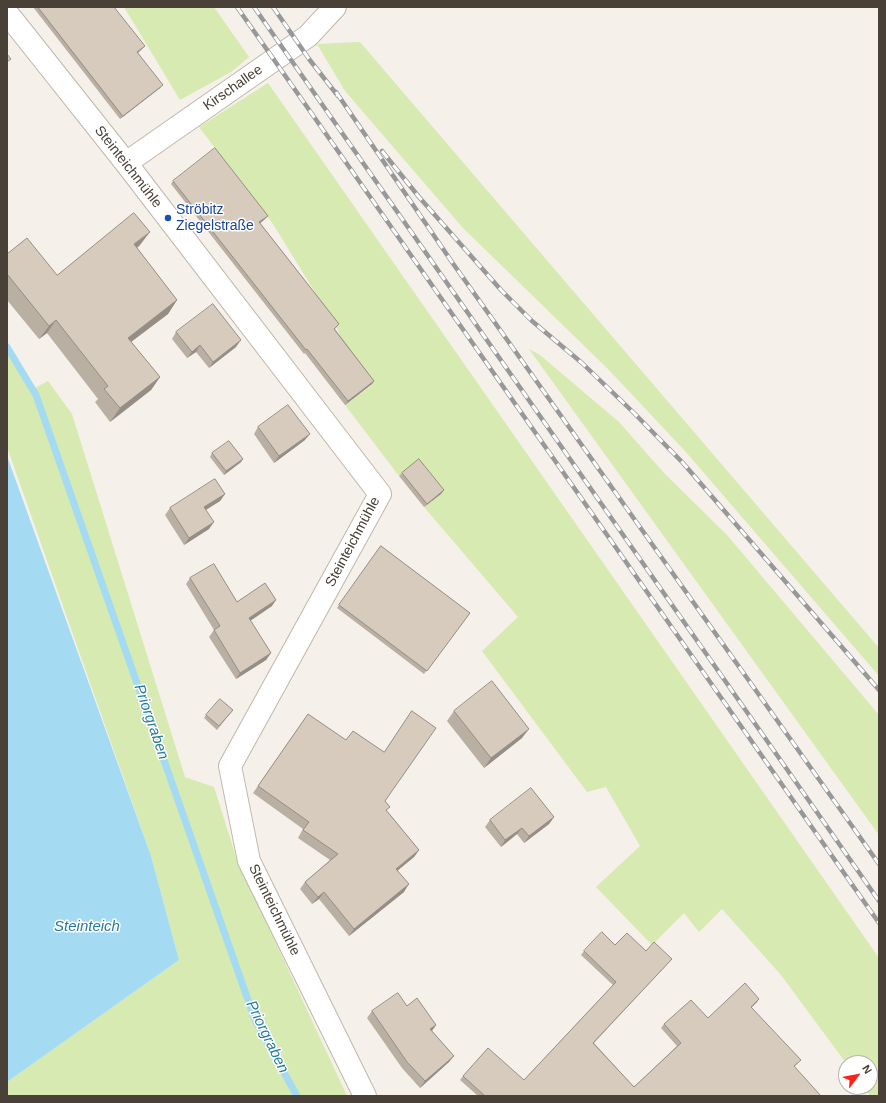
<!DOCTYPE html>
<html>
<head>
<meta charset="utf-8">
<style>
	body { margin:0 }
	#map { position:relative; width:886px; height:1103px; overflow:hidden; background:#f5f0e9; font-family:Arial,sans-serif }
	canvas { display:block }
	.frame { position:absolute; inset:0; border:8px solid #494037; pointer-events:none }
	.north { position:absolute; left:838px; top:1055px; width:40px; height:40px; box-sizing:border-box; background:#fff; border:1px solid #b6b3af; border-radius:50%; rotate:58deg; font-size:11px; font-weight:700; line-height:16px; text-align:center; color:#494037 }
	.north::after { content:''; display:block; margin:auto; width:14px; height:18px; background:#ff2116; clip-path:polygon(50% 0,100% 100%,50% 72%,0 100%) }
</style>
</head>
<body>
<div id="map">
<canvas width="886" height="1103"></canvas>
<div class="frame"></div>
<div class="north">N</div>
</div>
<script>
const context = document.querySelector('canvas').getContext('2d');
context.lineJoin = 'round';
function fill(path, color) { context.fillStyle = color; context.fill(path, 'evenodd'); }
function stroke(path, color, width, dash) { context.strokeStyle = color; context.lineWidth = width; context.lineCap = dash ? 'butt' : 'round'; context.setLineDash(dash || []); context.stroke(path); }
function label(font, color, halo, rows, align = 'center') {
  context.font = font + ' Arial,sans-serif'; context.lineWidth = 3; context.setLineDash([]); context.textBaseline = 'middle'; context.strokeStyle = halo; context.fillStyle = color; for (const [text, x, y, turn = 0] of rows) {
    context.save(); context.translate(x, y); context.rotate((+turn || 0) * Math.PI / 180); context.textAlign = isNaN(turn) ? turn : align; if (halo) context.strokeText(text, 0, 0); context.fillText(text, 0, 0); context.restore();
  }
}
fill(new Path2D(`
	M124 7H214L249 57 231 72 180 100Z
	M360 42 879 648V676L685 451 608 369 463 228 345 91 317 44Z
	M268 83 879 958V1096H870L864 1087H870V1063H846L781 975 722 909 699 932 684 913 652 945 596 887 640 846 606 787 587 792 482 651 518 617 424 507 441 494 416 463 399 476 345 405 372 385 346 351 337 328 273 224 199 127Z
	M7 349 35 388 48 381 72 414 185 777 214 787 236 857 347 1096H7V1082L179 960 151 856 7 447Z
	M529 349 540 355 619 422 664 473 727 535 879 715V835Z`), '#d6eab1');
fill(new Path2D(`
	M7 456 151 856 179 960 7 1082Z`), '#a4dbf3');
stroke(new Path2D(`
	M7 347 36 395 255 1020 297 1096`), '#a4dbf3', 7);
const minor = new Path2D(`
	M7 13 126 163 380 494 230 766 249 861 365 1096
	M126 163 308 36 335 7`);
stroke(minor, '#c1b7ab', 24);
stroke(minor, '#fff', 22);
const rail = new Path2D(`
	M237 7 879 923
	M254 7 879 901
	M273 7 309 59 338 96
	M336 92 454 265 879 864
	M382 151 419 197 501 290 532 321 582 363 634 413 683 463 879 690`);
stroke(rail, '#989898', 4.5);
stroke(rail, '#fff', 3, [9]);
fill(new Path2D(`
	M33 7H114L142 49 138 53 160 88 120 119Z
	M173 181 265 219 260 223 339 324 335 329 374 381 372 384 345 405 305 353 304 354 171 184Z
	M140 245 137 248 177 300 168 314 131 342 160 377 151 390 110 422 95 402 98 399 47 333 39 339 7 300V254L57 275Z
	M176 332 236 347 209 368 196 352 187 358 172 339Z
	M258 427 305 440 274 463 254 434Z
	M212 453 243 459 241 462 224 475 210 457Z
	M402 473 444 490 441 494 424 507 399 476Z
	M225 494 220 501 206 510 209 529 184 545 165 515 170 508Z
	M381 546 470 613 424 674 337 608Z
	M190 578 237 602 272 606 250 621 271 653 266 660 236 679 209 637 214 630 186 584Z
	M233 710 217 730 204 718 206 715Z
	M454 711 522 738 484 768 447 721Z
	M308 714 385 801 387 811 419 850 414 857 398 870 404 892 349 936 319 899 312 904 300 889 305 882 330 860 298 838 303 829 253 793Z
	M554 817 549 824 524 843 517 834 501 847 485 827 490 820Z
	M615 945 646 951 669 962 594 1043 634 1087 677 1046 661 1028 664 1024 708 1018 759 999 757 1002 751 1007 798 1063 794 1067 821 1096H478L460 1080 463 1076 524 1080 613 985 581 955 584 951Z
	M407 1006 436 1025 432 1031 454 1056 449 1062 420 1088 402 1068 367 1018 372 1011Z`), '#b9afa3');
fill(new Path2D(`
	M145 46 142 49 135 55 137 52Z
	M163 85 160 88 120 119 123 116Z
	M268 216 265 219 257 226 259 222Z
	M150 232 140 245 125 258 134 244Z
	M177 300 168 314 119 351 128 338Z
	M56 320 47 333 39 339 49 326Z
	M241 340 236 347 209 368 213 362Z
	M200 345 196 352 187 358 192 352Z
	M160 377 151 390 110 422 120 408Z
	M374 381 372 384 345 405 348 401Z
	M310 434 305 440 274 463 279 456Z
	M243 459 241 462 224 475 226 471Z
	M444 490 441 494 424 507 427 504Z
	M225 494 220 501 199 514 204 507Z
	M214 522 209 529 184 545 189 538Z
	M276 600 272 606 244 625 249 618Z
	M271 653 266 660 236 679 240 673Z
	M529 729 522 738 484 768 491 758Z
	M554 817 549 824 524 843 529 836Z
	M522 828 517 834 501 847 505 840Z
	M419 850 414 857 391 876 396 869Z
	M409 884 404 892 349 936 354 929Z
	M324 892 319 899 312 904 318 897Z
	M672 959 669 962 590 1046 593 1043Z
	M759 999 757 1002 748 1011 751 1007Z
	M436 1025 431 1032 430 1029Z
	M454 1056 449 1062 420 1088 425 1081Z`), '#968e85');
const building = new Path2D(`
	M38 7H114L145 46 137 52 163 85 123 116Z
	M7 54 11 59 7 62Z
	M215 148 268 216 259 222 339 324 334 329 374 381 348 401 307 349 306 350 173 181Z
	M134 213 150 232 134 244 177 300 128 338 160 377 120 408 104 389 108 386 56 320 49 326 7 274V254L27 238 57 275Z
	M213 304 241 340 213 362 200 345 192 352 176 332Z
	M288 405 310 434 279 456 258 427Z
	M229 441 243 459 226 471 212 453Z
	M419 459 444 490 427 504 402 473Z
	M215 479 225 494 204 507 214 522 189 538 170 508Z
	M381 546 470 613 427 671 339 605Z
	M214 564 237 602 265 583 276 600 249 618 271 653 240 673 214 630 220 626 190 578Z
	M492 681 529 729 491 758 454 711Z
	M220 699 233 710 219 726 206 715Z
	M412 711 436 728 385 801 390 807 386 810 419 850 396 869 409 884 354 929 324 892 318 897 305 882 338 854 303 830 309 822 258 786 308 714 346 740 353 731 384 752Z
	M531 788 554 817 529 836 522 828 505 840 490 820Z
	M602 932 615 945 627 933 646 951 654 942 672 959 593 1043 634 1087 681 1043 664 1024 691 1000 708 1018 745 983 759 999 751 1007 801 1060 794 1066 821 1096H485L463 1076 488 1048 524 1080 616 982 584 951Z
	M398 993 407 1006 417 998 436 1025 430 1029 454 1056 425 1081 407 1062 372 1011Z`);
fill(building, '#d7cbbe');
stroke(building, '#968e85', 1);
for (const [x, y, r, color] of [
	[168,218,4,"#1a4fb4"]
]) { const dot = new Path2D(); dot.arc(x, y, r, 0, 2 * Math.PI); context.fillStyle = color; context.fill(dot); stroke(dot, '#fff', 1.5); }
label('14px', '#494037', '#fff', [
	["Kirschallee",233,88,-35],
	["Steinteichmühle",128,167,52],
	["Steinteichmühle",353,542,-62],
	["Steinteichmühle",274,910,64]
]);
label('14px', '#164399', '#fff', [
	["Ströbitz",176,210],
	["Ziegelstraße",176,226]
], 'left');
label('italic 15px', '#277aa0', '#fff', [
	["Priorgraben",151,722,71],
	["Steinteich",87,927],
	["Priorgraben",267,1037,64]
]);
</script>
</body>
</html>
